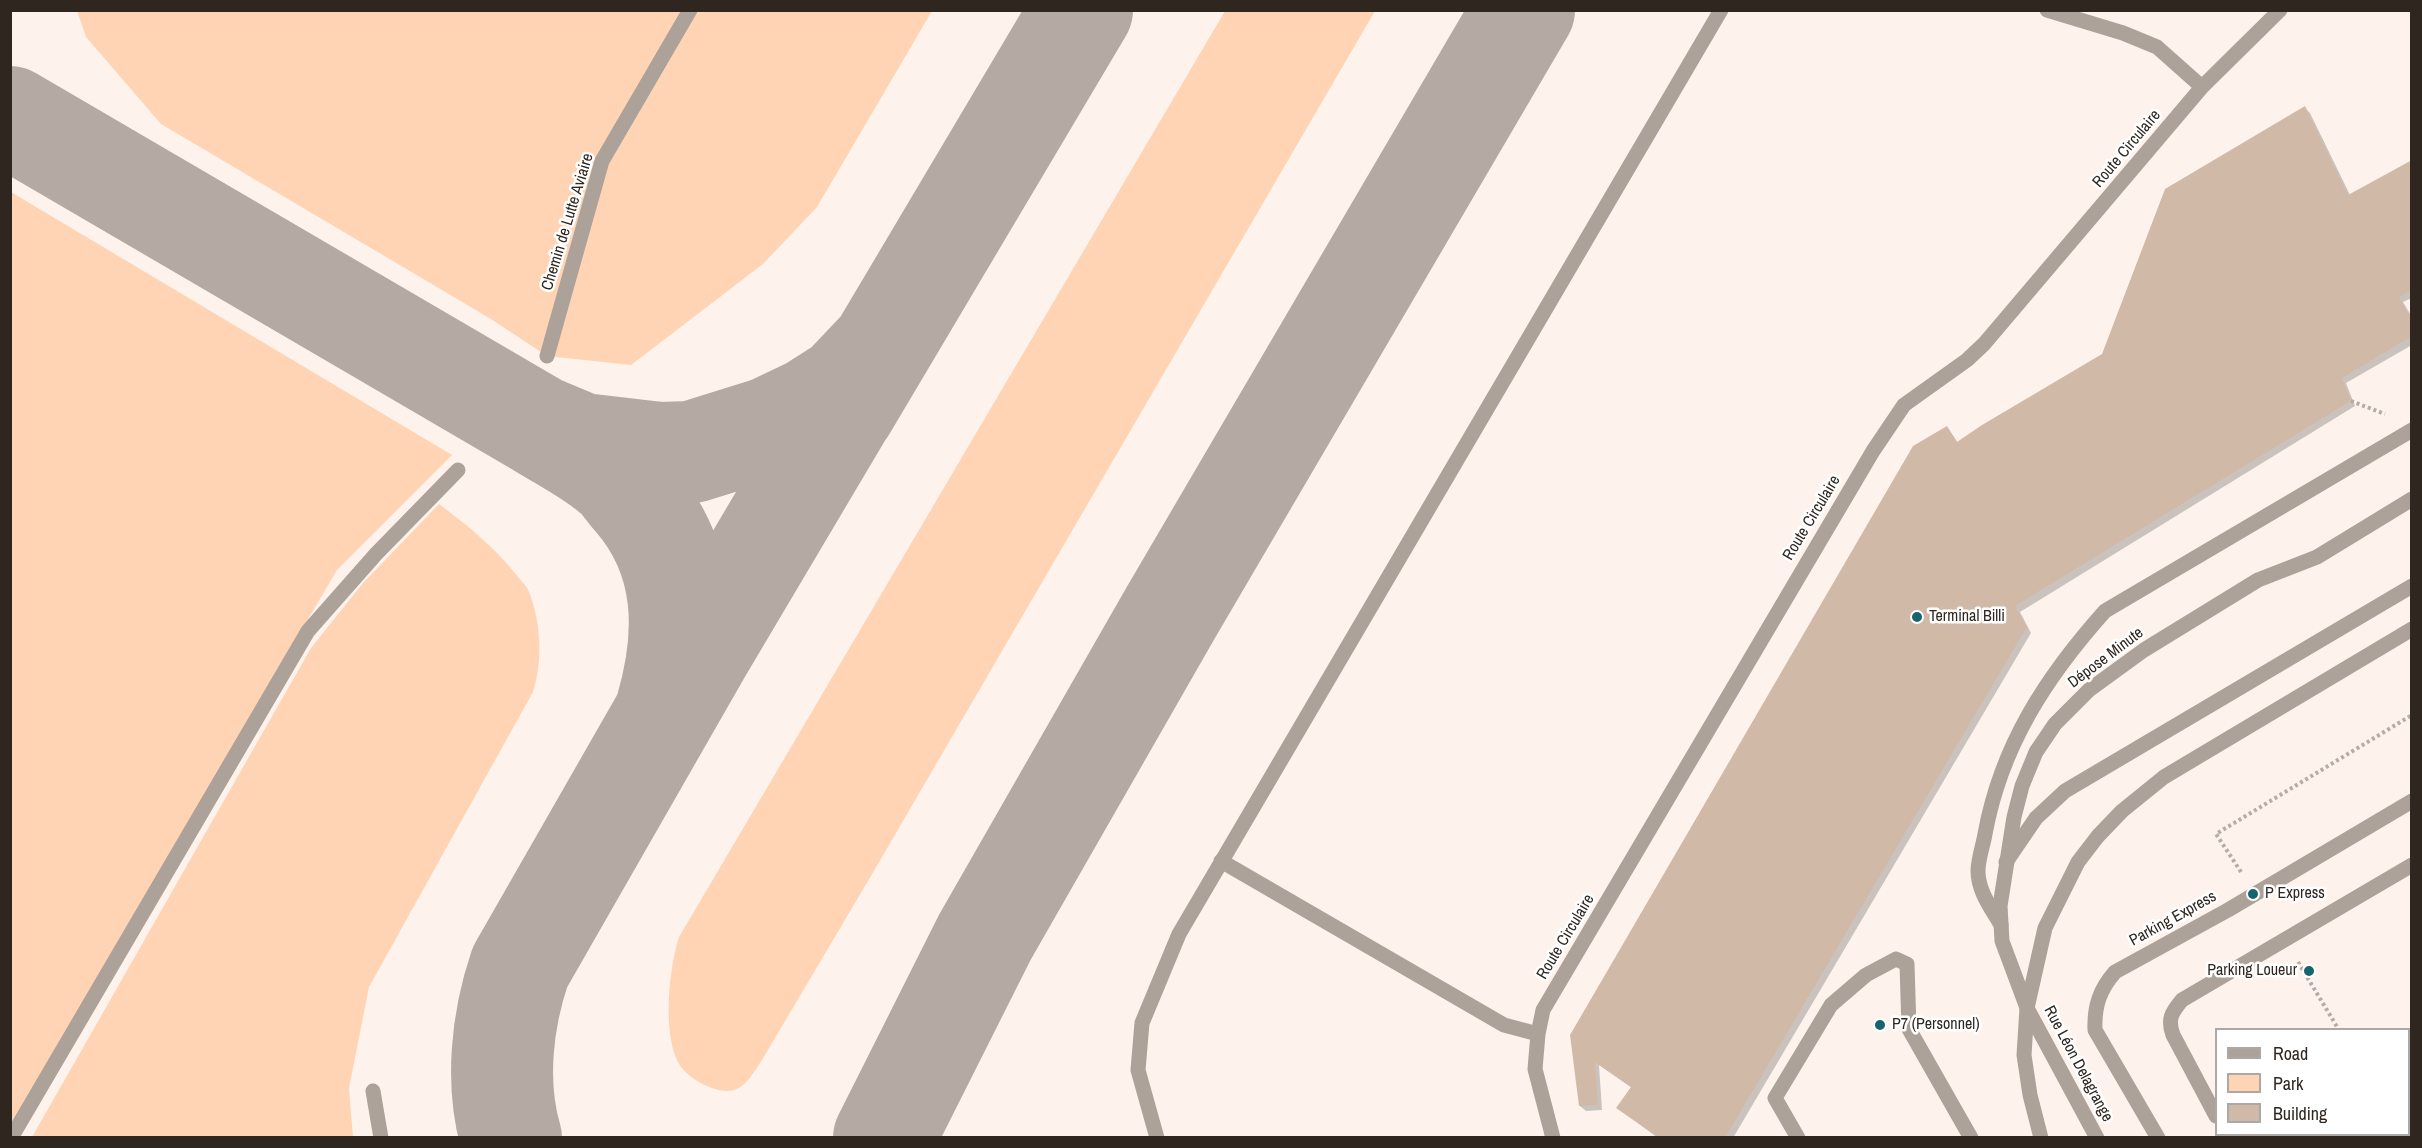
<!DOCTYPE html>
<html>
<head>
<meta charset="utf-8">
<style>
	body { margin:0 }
	#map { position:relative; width:2422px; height:1148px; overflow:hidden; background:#fdf3ec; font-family:"Archivo Narrow",sans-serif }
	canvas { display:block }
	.frame { position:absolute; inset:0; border:12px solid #2f2620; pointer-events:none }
	.legend { position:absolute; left:2215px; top:1028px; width:195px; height:108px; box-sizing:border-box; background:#fff; border:2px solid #aca8a6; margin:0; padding:8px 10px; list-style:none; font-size:18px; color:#2f2620 }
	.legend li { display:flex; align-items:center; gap:12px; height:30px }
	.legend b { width:30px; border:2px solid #aca8a6 }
</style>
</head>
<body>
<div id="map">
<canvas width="2422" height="1148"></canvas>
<div class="frame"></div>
<ul class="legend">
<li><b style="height:8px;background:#aca29a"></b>Road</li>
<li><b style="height:16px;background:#ffd4b5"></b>Park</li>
<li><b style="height:16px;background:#d1b9a8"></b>Building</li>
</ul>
</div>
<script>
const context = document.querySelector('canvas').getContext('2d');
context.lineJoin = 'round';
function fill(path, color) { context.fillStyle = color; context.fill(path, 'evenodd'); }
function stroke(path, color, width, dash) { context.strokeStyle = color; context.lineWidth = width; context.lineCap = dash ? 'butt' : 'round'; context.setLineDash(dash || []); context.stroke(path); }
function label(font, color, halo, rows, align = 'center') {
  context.font = font + ' "Archivo Narrow",sans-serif'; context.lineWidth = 5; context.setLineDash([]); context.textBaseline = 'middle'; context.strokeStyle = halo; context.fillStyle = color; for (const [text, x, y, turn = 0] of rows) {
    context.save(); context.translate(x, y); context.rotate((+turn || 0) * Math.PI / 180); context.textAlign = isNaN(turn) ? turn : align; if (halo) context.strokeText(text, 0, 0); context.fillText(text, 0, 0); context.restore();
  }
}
fill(new Path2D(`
	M77 11H932L817 207 763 264 631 365 547 356 491 319 161 124 86 37Z
	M1225 11H1375L868 881 762 1060C748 1081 740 1098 712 1088 701 1084 689 1077 682 1068 661 1041 669 967 679 937Z
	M11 192 452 455 337 570 11 1124Z
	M439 504C468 526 496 548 518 577 521 581 527 586 529 592 541 621 543 662 533 692L369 987 349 1088 353 1137H32L311 648 363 583Z`), '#ffd4b5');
fill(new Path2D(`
	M2305 108 2310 113 2350 195 2412 163V298L2403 302 2412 317V345L2346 383 2355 406 2020 612 2031 633 1733 1138H1658L1618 1108 1632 1088 1599 1065 1602 1110 1586 1111 1580 1106 1572 1035 1947 427 1958 443 2103 355Z`), '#0003');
stroke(new Path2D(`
	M10 117 539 426C563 441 591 455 613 474 621 480 627 490 634 498 688 560 688 635 666 710L880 349 844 387 811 408 769 428 692 452 659 453 582 444 539 426
	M845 409 1082 10
	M511 1138C495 1083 502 1020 520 967L701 651
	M884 1138 985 937 1170 614 1524 10`), '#b4aaa3', 102);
fill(new Path2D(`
	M2305 106 2348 195 2412 160V290L2399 297 2412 320V336L2342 378 2351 401 2015 606 2027 627 1725 1138H1659L1616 1108 1631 1087 1595 1062 1598 1105 1579 1106 1570 1035 1913 446 1947 426 1957 442 1982 425 2102 354 2165 189Z`), '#d1b9a8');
stroke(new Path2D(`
	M2351 401 2385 414
	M2241 872 2216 834 2412 715
	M2298 962 2339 1030
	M2402 1134 2404 1138`), '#b6aca6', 4, [3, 3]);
stroke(new Path2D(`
	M2047 10 2123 33 2157 47 2202 87
	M547 356 602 161 690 10
	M1221 861 1504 1025 1538 1034
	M2006 862 2036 818 2065 791 2412 586
	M2001 925C1991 908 1978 891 1978 871 1978 859 1983 846 1985 834 2001 746 2046 677 2105 611L2412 430
	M373 1091 381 1138
	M2216 1116 2173 1035C2167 1019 2172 1012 2182 1000L2412 865
	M2226 1134 2228 1138
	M11 1138 308 631 376 554 458 470
	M1157 1138 1138 1070 1142 1023 1179 934 1721 10
	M1553 1138 1535 1069 1538 1034 1543 1010 1873 451 1904 405 1967 360 1984 344 2202 87 2280 10
	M1798 1138 1775 1098 1831 1005 1866 975 1896 959 1907 964 1909 1029 1971 1138
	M2041 1138 2030 1095 2024 1055 2027 1008 2045 928 2078 862 2098 836 2122 811 2164 777 2412 629
	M2158 1138 2095 1030C2094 1006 2100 989 2115 972L2228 910 2412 801`), '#aca29a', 15);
stroke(new Path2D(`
	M2097 1138 2027 1008 2002 941 2000 906 2014 817 2022 786 2036 752 2055 724 2089 690 2144 650 2258 580 2317 557 2412 499`), '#aca29a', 15);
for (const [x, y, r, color] of [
	[1917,617,6,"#17646e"],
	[2253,894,6,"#17646e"],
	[2309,971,6,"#17646e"],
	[1880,1025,6,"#17646e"]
]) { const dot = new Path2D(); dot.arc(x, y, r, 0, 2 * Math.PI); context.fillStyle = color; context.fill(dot); stroke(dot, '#fff', 2); }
label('16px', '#2f2620', '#fff', [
	["Route Circulaire",2127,149,-50],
	["Chemin de Lutte Aviaire",568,222,-73],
	["Route Circulaire",1812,518,-59],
	["Dépose Minute",2106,658,-37],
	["Parking Express",2173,919,-29],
	["Route Circulaire",1566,937,-59],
	["Rue Léon Delagrange",2078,1064,62]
]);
label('16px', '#2f2620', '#fff', [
	["Terminal Billi",1929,617],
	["P Express",2265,894],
	["Parking Loueur",2297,971,"right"],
	["P7 (Personnel)",1892,1025]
], 'left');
</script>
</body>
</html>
